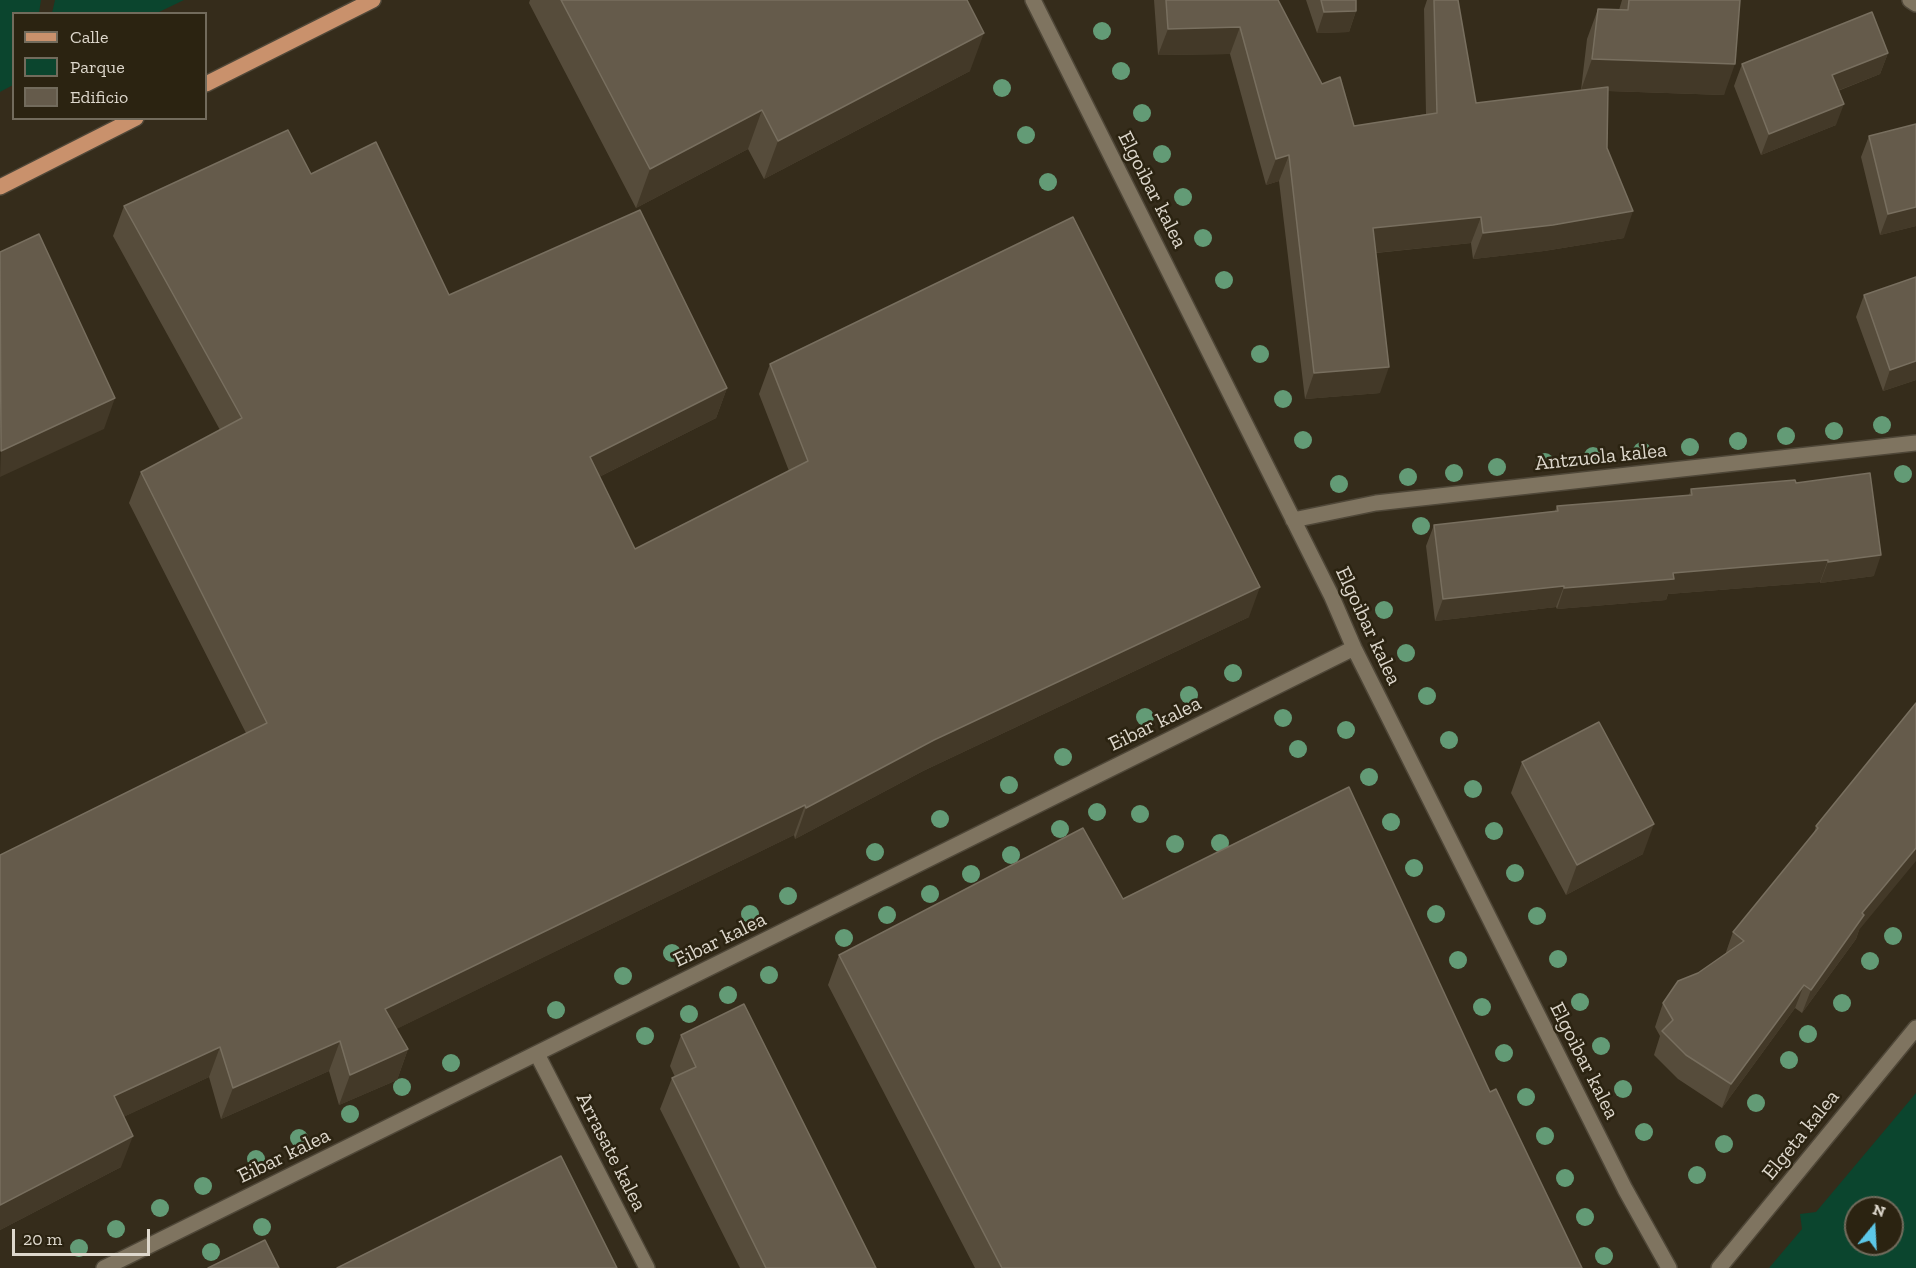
<!DOCTYPE html>
<html>
<head>
<meta charset="utf-8">
<style>
	body { margin:0 }
	#map { position:relative; width:1916px; height:1268px; overflow:hidden; background:#352c1b; font-family:"Zilla Slab",serif }
	canvas { display:block }
	.legend { position:absolute; left:12px; top:12px; width:195px; height:108px; box-sizing:border-box; background:#2b2311; border:2px solid #726b5c; margin:0; padding:8px 10px; list-style:none; font-size:18px; color:#ddd7cc }
	.legend li { display:flex; align-items:center; gap:12px; height:30px }
	.legend b { width:30px; border:2px solid #726b5c }
	.north { position:absolute; left:1844px; top:1196px; width:60px; height:60px; box-sizing:border-box; background:#2b2311; border:2px solid #726b5c; border-radius:50%; rotate:18deg; font-size:16px; font-weight:700; line-height:24px; text-align:center; color:#ddd7cc }
	.north::after { content:''; display:block; margin:auto; width:21px; height:27px; background:#5cc7e8; clip-path:polygon(50% 0,100% 100%,50% 72%,0 100%) }
	.scale { position:absolute; left:12px; top:1229px; width:138px; height:27px; box-sizing:border-box; border:3px solid #ddd7cc; border-top:0; padding-left:8px; font-size:18px; line-height:21px; white-space:nowrap; color:#ddd7cc; -webkit-text-stroke:4px #2b2311; paint-order:stroke }
</style>
</head>
<body>
<div id="map">
<canvas width="1916" height="1268"></canvas>
<ul class="legend">
<li><b style="height:8px;background:#c9916c"></b>Calle</li>
<li><b style="height:16px;background:#0b452e"></b>Parque</li>
<li><b style="height:16px;background:#655b4b"></b>Edificio</li>
</ul>
<div class="north">N</div>
<div class="scale">20 m</div>
</div>
<script>
const context = document.querySelector('canvas').getContext('2d');
context.lineJoin = 'round';
function fill(path, color) { context.fillStyle = color; context.fill(path, 'evenodd'); }
function stroke(path, color, width, dash) { context.strokeStyle = color; context.lineWidth = width; context.lineCap = dash ? 'butt' : 'round'; context.setLineDash(dash || []); context.stroke(path); }
function label(font, color, halo, rows, align = 'center') {
  context.font = font + ' "Zilla Slab",serif'; context.lineWidth = 5; context.setLineDash([]); context.textBaseline = 'middle'; context.strokeStyle = halo; context.fillStyle = color; for (const [text, x, y, turn = 0] of rows) {
    context.save(); context.translate(x, y); context.rotate((+turn || 0) * Math.PI / 180); context.textAlign = isNaN(turn) ? turn : align; if (halo) context.strokeText(text, 0, 0); context.fillText(text, 0, 0); context.restore();
  }
}
fill(new Path2D(`
	M0 0H41L39 13 14 14 13 85 0 92Z
	M55 0H184L157 13H52Z
	M1916 1093V1268H1769L1802 1229 1800 1214 1816 1212ZM1856 1208H1892V1244H1856Z`), '#0b452e');
const minor = new Path2D(`
	M1033 0 1332 597 1354 648 1625 1189 1669 1268
	M1910 0 1916 4
	M1293 520 1376 503 1916 443
	M537 1054 647 1268
	M104 1268 1354 648
	M1719 1268 1916 1028`);
const major = new Path2D(`
	M206 84 373 0
	M0 187 136 118`);
stroke(minor, '#4f4738', 18);
stroke(major, '#4f4738', 18);
stroke(minor, '#7f7460', 15);
stroke(major, '#c9916c', 15);
context.fillStyle = '#639b76';
for (const [x, y] of [
	[1102,31],
	[1121,71],
	[1002,88],
	[1142,113],
	[1026,135],
	[1162,154],
	[1048,182],
	[1183,197],
	[1203,238],
	[1224,280],
	[1260,354],
	[1283,399],
	[1882,425],
	[1834,431],
	[1786,436],
	[1303,440],
	[1738,441],
	[1690,447],
	[1642,451],
	[1593,456],
	[1545,462],
	[1497,467],
	[1454,473],
	[1903,474],
	[1408,477],
	[1339,484],
	[1421,526],
	[1384,610],
	[1406,653],
	[1233,673],
	[1189,695],
	[1427,696],
	[1145,717],
	[1283,718],
	[1346,730],
	[1449,740],
	[1298,749],
	[1063,757],
	[1369,777],
	[1009,785],
	[1473,789],
	[1097,812],
	[1140,814],
	[940,819],
	[1391,822],
	[1060,829],
	[1494,831],
	[1220,843],
	[1175,844],
	[875,852],
	[1011,855],
	[1414,868],
	[1515,873],
	[971,874],
	[930,894],
	[788,896],
	[750,914],
	[1436,914],
	[887,915],
	[1537,916],
	[1893,936],
	[844,938],
	[672,953],
	[1558,959],
	[1458,960],
	[1870,961],
	[769,975],
	[623,976],
	[728,995],
	[1580,1002],
	[1842,1003],
	[1482,1007],
	[556,1010],
	[689,1014],
	[1808,1034],
	[645,1036],
	[1601,1046],
	[1504,1053],
	[1789,1060],
	[451,1063],
	[402,1087],
	[1623,1089],
	[1526,1097],
	[1756,1103],
	[350,1114],
	[1644,1132],
	[1545,1136],
	[299,1138],
	[1724,1144],
	[256,1159],
	[1697,1175],
	[1565,1178],
	[203,1186],
	[160,1208],
	[1585,1217],
	[262,1227],
	[116,1229],
	[79,1248],
	[211,1252],
	[1604,1256]
]) { context.beginPath(); context.arc(x, y, 9, 0, 2 * Math.PI); context.fill(); }
fill(new Path2D(`
	M530 0H967L970 71 764 179 748 149 636 208 529 3Z
	M1154 0H1278L1322 84 1354 126 1426 114 1424 9 1427 0H1458L1476 103 1585 90H1581L1587 39 1598 9 1619 10 1622 0H1740L1724 95 1608 91 1607 148 1624 238 1544 251 1473 259 1471 243 1376 253 1380 393 1305 399 1279 181 1266 185 1230 54 1158 55Z
	M1306 0H1356V11L1349 32 1317 33Z
	M1888 53 1880 74 1838 91 1836 125 1761 155 1734 86 1742 64Z
	M1869 136 1916 226 1880 235 1861 157Z
	M311 174 449 295 727 388 716 418 599 477 635 549 789 471 759 394 770 364 1249 617 923 771 795 839 794 835 396 1029 408 1049 397 1080 339 1105 329 1071 221 1119 209 1077 123 1117 121 1167 0 1230V855L246 733 129 503 141 472 220 430 113 236 124 206Z
	M1864 295 1916 380 1883 391 1856 317Z
	M1796 483 1874 576 1820 583V582L1668 594 1666 600 1557 609 1556 607 1435 621 1426 546 1434 525 1555 511 1557 506 1689 495 1691 489Z
	M1916 703 1859 930 1856 939 1802 1013 1795 1008 1722 1108 1678 1079 1654 1055 1660 1036 1655 1027 1663 1003 1725 955 1733 932 1814 833 1816 826Z
	M1522 762 1643 854 1566 895 1511 793Z
	M1123 899 1490 1092 1582 1268H975L828 985 839 955Z
	M681 1035 876 1268H740L660 1109 672 1078 675 1077 670 1066Z`), '#564c3b');
fill(new Path2D(`
	M1356 11 1349 32 1317 33 1324 12Z
	M1240 27 1230 54 1158 55 1168 29Z
	M984 33 970 71 764 179 778 141Z
	M1888 53 1880 74 1824 96 1832 75Z
	M1592 59 1735 64 1724 95 1581 90Z
	M1844 104 1836 125 1761 155 1769 134Z
	M762 110 748 149 636 208 650 169Z
	M1289 155 1279 181 1266 185 1276 159Z
	M1916 207V226L1880 235 1888 214Z
	M1633 211 1624 238 1544 251 1473 259 1483 233Z
	M1481 217 1471 243 1364 254 1373 228Z
	M1916 361V380L1883 391 1890 370Z
	M1389 367 1380 393 1305 399 1314 373Z
	M727 388 716 418 579 487 590 457Z
	M115 398 104 429 0 477 1 451Z
	M1881 555 1874 576 1820 583 1828 562Z
	M1828 560 1820 582 1668 594 1666 600 1557 609 1564 588 1673 573Z
	M1564 586 1556 607 1435 621 1443 599Z
	M1260 587 1249 617 923 771 795 839 806 808 934 740Z
	M805 805 794 835 374 1040 385 1009Z
	M1654 824 1643 854 1566 895 1577 865Z
	M1916 848V861L1859 930 1856 939 1802 1013 1811 990 1862 913Z
	M1804 985 1795 1008 1722 1108 1731 1084Z
	M340 1041 329 1071 221 1119 233 1088Z
	M220 1047 209 1077 102 1127 114 1096Z
	M408 1049 397 1080 339 1105 350 1075Z
	M133 1136 121 1167 0 1230V1205Z`), '#433928');
const building = new Path2D(`
	M561 0H967L984 33 778 141 762 110 650 169Z
	M1166 0H1278L1322 84 1340 77 1354 126 1437 113 1434 0H1458L1476 103 1608 87 1607 148 1633 211 1553 225 1483 233 1481 217 1373 228 1389 367 1314 373 1289 155 1276 159 1240 27 1168 29Z
	M1321 0H1356V11L1324 12Z
	M1629 0H1740L1735 64 1592 59 1598 9 1628 10Z
	M1872 12 1888 53 1832 75 1844 104 1769 134 1742 64Z
	M1916 124V207L1888 214 1869 136Z
	M288 130 311 174 376 142 449 295 640 210 727 388 590 457 635 549 808 461 770 364 1073 217 1260 587 934 740 806 808 805 805 385 1009 408 1049 350 1075 340 1041 233 1088 220 1047 114 1096 133 1136 0 1205V855L267 723 141 472 242 418 124 206Z
	M39 234 115 398 1 451 0 252Z
	M1916 277V361L1890 370 1864 295Z
	M1870 473 1881 555 1828 562V560L1673 573 1674 579 1564 588V586L1443 599 1434 525 1558 511 1557 506 1692 495 1691 489 1795 480 1796 483Z
	M1916 703V848L1862 913 1864 915 1811 990 1804 985 1731 1084 1686 1055 1662 1031 1673 1020 1663 1003 1678 981 1698 973 1744 941 1733 932 1818 828 1816 826Z
	M1599 722 1654 824 1577 865 1522 762Z
	M1349 787 1490 1092 1496 1089 1582 1268H1002L839 955 1083 828 1123 899Z
	M744 1004 876 1268H766L672 1078 696 1067 681 1035Z
	M561 1156 617 1268H337Z
	M265 1240 279 1268H208Z`);
fill(building, '#655b4b');
stroke(building, '#786f5f', 1.5);
label('21px', '#ddd7cc', '#2b2311', [
	["Elgoibar kalea",1152,190,63],
	["Antzuola kalea",1601,457,-6],
	["Elgoibar kalea",1368,626,65],
	["Eibar kalea",1155,724,-26],
	["Eibar kalea",720,940,-26],
	["Elgoibar kalea",1584,1061,63],
	["Elgeta kalea",1801,1135,-51],
	["Arrasate kalea",611,1152,63],
	["Eibar kalea",284,1156,-26]
]);
</script>
</body>
</html>
